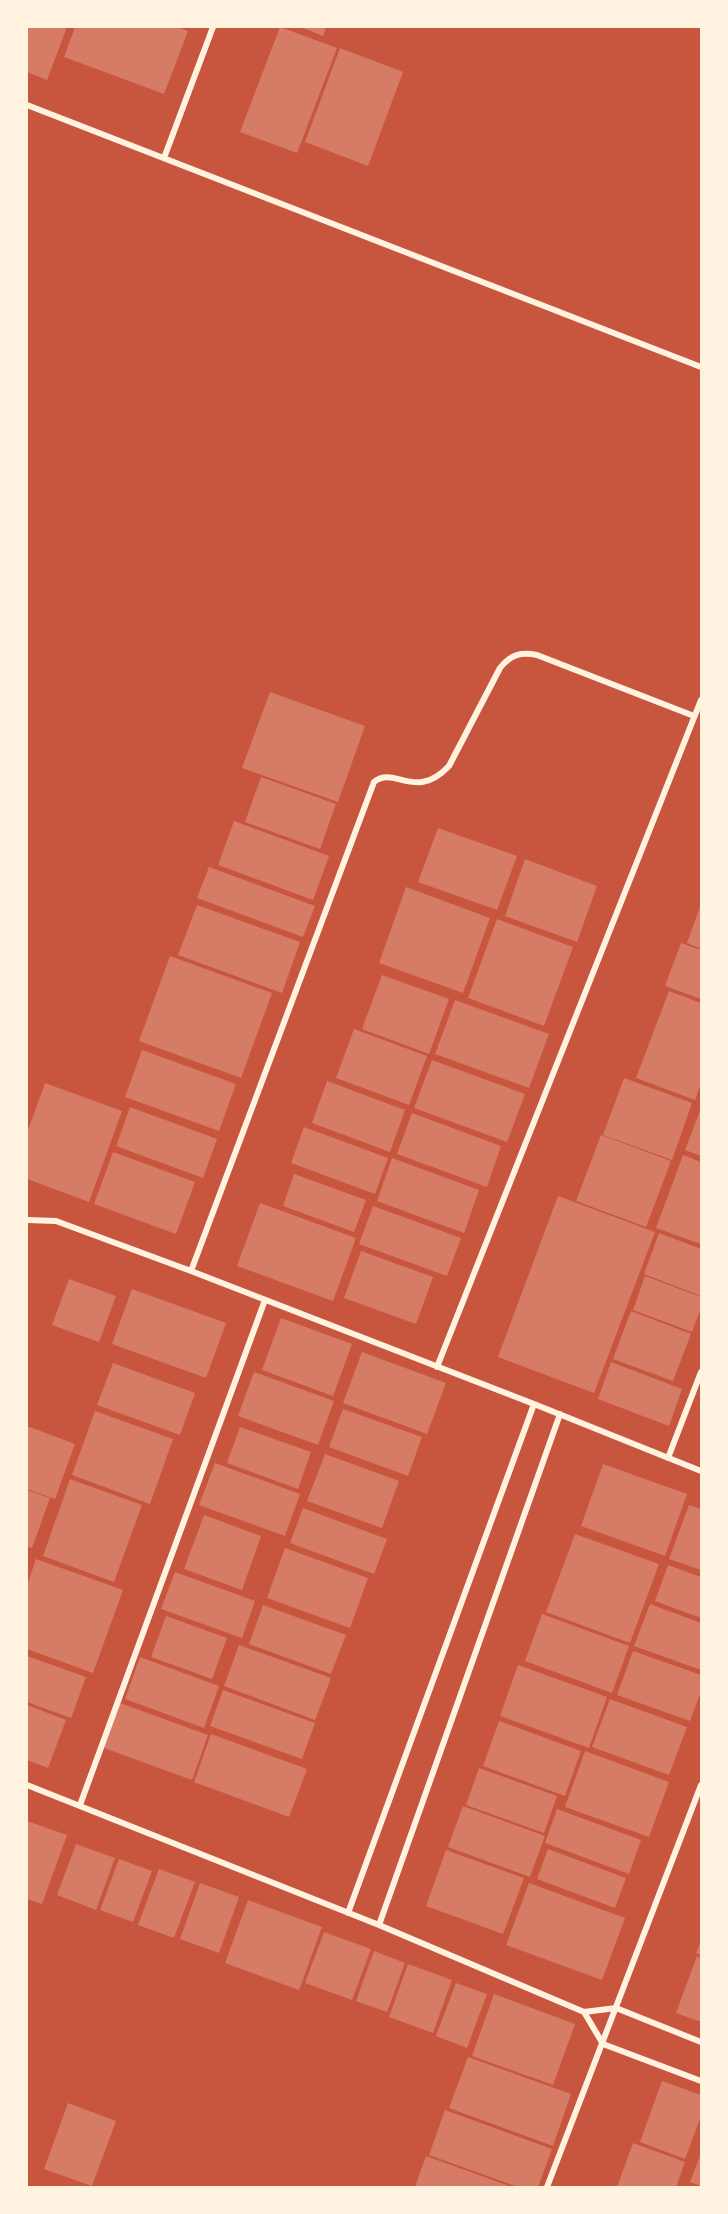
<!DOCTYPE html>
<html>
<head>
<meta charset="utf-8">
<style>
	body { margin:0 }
	#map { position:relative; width:728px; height:2214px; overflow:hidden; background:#c8553d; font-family:Manrope,sans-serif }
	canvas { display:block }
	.frame { position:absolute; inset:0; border:28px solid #fff3e0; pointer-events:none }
</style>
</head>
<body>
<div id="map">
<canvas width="728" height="2214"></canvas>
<div class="frame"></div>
</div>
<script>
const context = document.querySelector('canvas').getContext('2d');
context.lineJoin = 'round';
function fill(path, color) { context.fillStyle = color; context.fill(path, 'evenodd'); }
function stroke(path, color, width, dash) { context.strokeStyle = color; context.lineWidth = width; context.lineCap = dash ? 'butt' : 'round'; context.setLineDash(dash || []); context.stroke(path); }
fill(new Path2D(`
	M27 27H67L47 80 27 72Z
	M75 27H177L188 31 164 94 64 57Z
	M280 27 337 48 297 153 240 132Z
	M301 27H326L323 36Z
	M340 48 403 72 368 166 305 142Z
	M270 692 365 726 338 802 242 768Z
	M261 777 336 804 320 849 245 822Z
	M234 821 329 856 313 900 218 865Z
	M438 828 517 856 497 910 418 882Z
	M525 859 597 886 577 942 505 916Z
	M209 867 315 906 303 937 197 898Z
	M406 887 490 918 463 993 379 963Z
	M701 904V949L687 943Z
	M197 905 300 942 282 993 178 955Z
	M497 919 573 947 544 1026 468 998Z
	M681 943 701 950V999L665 986Z
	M170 956 272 993 241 1078 139 1041Z
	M382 975 449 999 429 1054 362 1029Z
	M669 991 701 1003V1083L695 1100 636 1078Z
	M455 1000 549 1034 529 1088 435 1054Z
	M354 1029 427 1056 409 1105 336 1078Z
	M142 1050 236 1084 219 1131 125 1097Z
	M432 1060 525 1094 507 1142 414 1108Z
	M624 1078 692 1103 672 1160 603 1135Z
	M327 1081 405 1110 390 1152 312 1123Z
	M45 1083 122 1111 89 1202 27 1179V1133Z
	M130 1107 217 1139 203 1178 116 1146Z
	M701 1108V1156L685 1150Z
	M412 1113 501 1146 487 1187 397 1154Z
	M304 1127 388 1158 375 1194 291 1163Z
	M601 1135 671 1161 646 1227 576 1201Z
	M113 1152 195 1182 176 1234 94 1204Z
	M683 1155 701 1162V1244L656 1228Z
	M392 1158 479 1190 464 1233 377 1201Z
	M294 1174 366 1200 354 1232 283 1206Z
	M558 1196 655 1232 594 1393 498 1357Z
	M260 1203 356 1238 333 1301 237 1266Z
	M373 1206 461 1238 447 1276 359 1244Z
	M659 1233 701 1249V1296L644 1274Z
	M361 1251 433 1277 416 1324 344 1298Z
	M645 1276 701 1297V1308L692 1332 633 1310Z
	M69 1279 116 1296 99 1342 52 1325Z
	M132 1289 226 1323 206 1378 112 1344Z
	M631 1311 691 1334 673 1381 613 1359Z
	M281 1318 352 1344 333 1396 262 1370Z
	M362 1352 446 1383 427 1434 343 1403Z
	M611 1362 682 1389 669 1426 598 1399Z
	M113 1363 195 1393 180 1435 97 1405Z
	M254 1372 334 1401 318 1445 238 1416Z
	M343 1409 422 1437 408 1476 329 1447Z
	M95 1411 173 1439 150 1504 72 1475Z
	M27 1426 75 1444 55 1499 27 1489Z
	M240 1427 311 1452 298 1489 227 1463Z
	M325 1454 399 1481 382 1528 307 1501Z
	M215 1463 300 1494 285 1536 199 1505Z
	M603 1464 687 1494 665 1556 581 1526Z
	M70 1479 142 1505 114 1582 43 1556Z
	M27 1490 50 1498 32 1548 27 1546Z
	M689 1505 701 1509V1570L669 1559Z
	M303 1508 387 1539 374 1574 290 1543Z
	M204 1515 261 1536 242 1590 184 1569Z
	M575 1534 659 1564 630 1643 546 1612Z
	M285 1548 368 1578 350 1628 267 1598Z
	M36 1559 123 1590 93 1673 27 1649V1585Z
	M668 1565 701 1577V1618L655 1601Z
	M175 1572 255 1601 242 1638 161 1609Z
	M650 1604 701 1623V1670L634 1646Z
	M263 1605 346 1635 331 1674 249 1644Z
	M542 1614 629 1646 612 1693 525 1661Z
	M166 1616 227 1638 212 1679 151 1657Z
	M239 1645 331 1678 315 1720 224 1686Z
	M633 1651 701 1675V1691L690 1721 617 1695Z
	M27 1656 86 1677 71 1718 27 1702Z
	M140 1657 219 1686 204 1728 125 1699Z
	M518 1665 607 1697 589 1748 500 1716Z
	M223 1690 315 1723 302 1759 210 1726Z
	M610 1699 687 1727 669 1775 592 1747Z
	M120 1703 208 1735 192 1780 104 1748Z
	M27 1705 66 1720 48 1768 27 1760Z
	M499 1721 581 1751 565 1796 483 1766Z
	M211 1734 307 1769 289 1817 194 1782Z
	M585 1751 669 1782 649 1837 565 1807Z
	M479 1768 557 1796 544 1833 466 1805Z
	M463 1806 545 1836 530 1877 448 1847Z
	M557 1809 641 1840 629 1874 545 1843Z
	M27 1821 67 1835 42 1904 27 1899Z
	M76 1844 115 1858 96 1910 57 1895Z
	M548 1849 626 1878 615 1908 537 1879Z
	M446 1850 524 1878 503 1934 426 1906Z
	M119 1859 152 1871 133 1922 100 1910Z
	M159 1869 195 1882 174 1938 138 1925Z
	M200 1883 239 1897 219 1953 180 1939Z
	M529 1883 625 1918 602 1980 506 1945Z
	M248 1900 322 1927 299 1990 225 1963Z
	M324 1932 371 1949 352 2000 305 1983Z
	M701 1941V1955L696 1953Z
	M374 1951 405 1963 387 2012 356 2001Z
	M697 1956 701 1958V2022L676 2013Z
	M408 1964 452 1980 433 2033 389 2017Z
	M456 1983 487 1994 467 2048 436 2036Z
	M494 1994 575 2024 553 2085 472 2056Z
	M468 2057 571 2094 553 2146 449 2108Z
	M662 2081 701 2095V2116L685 2159 640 2142Z
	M68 2103 116 2121 92 2186 44 2169Z
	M445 2110 552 2149 538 2187H518L429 2155Z
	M633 2143 685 2162 676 2187H617Z
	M701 2153V2186L690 2182Z
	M426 2156 512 2187H415Z`), '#d67c66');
stroke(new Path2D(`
	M27 105 701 367
	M164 158 213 27
	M27 1220 56 1221 191 1271 534 1404 701 1471
	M191 1271 374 782C395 765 415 802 449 766L500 668C511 654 521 652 537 655L694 716
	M437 1367 701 700
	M668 1458 701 1372
	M27 1785 379 1925 584 2012 616 2008 701 2042
	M80 1805 265 1300
	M348 1913 534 1404
	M379 1925 560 1414
	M584 2012 603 2044 701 2081
	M547 2187 701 1785`), '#fff3e0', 6);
</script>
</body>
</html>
